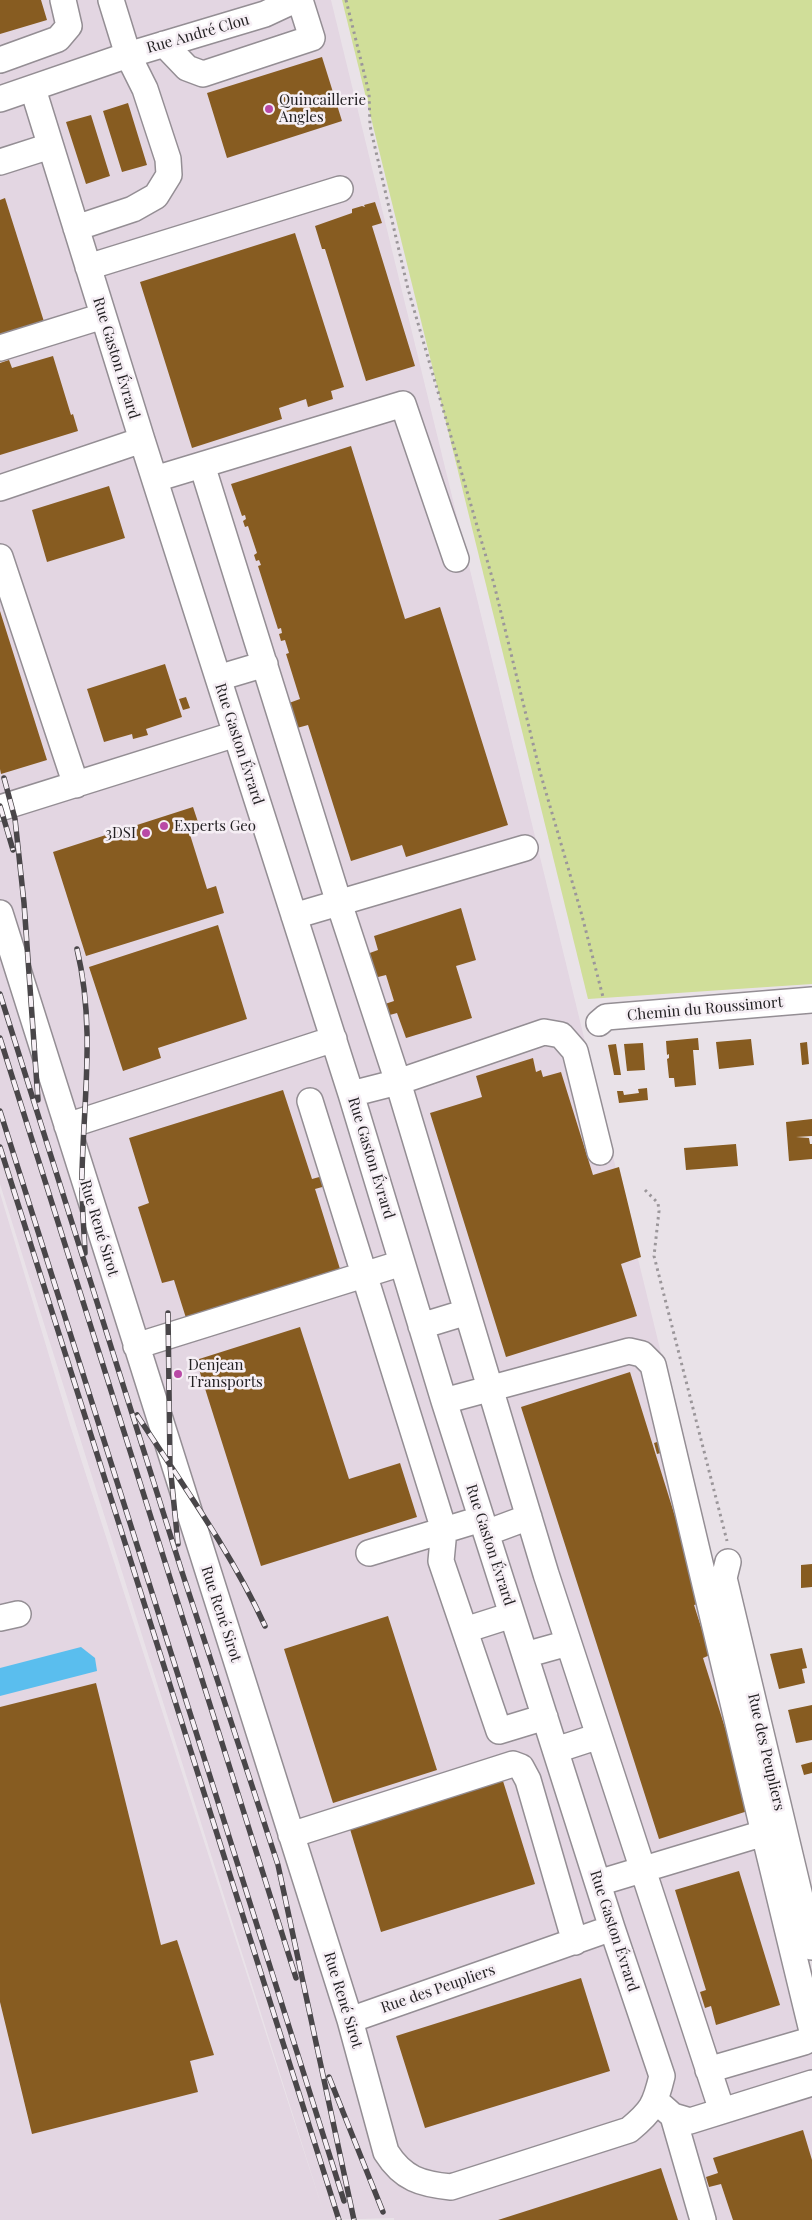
<!DOCTYPE html>
<html>
<head>
<meta charset="utf-8">
<style>
	body { margin:0 }
	canvas { display:block; background:#e9e2e8 }
</style>
</head>
<body>
<canvas width="812" height="2220"></canvas>
<script>
const context = document.querySelector('canvas').getContext('2d');
context.lineJoin = 'round';
function fill(path, color) { context.fillStyle = color; context.fill(path, 'evenodd'); }
function stroke(path, color, width, dash) { context.strokeStyle = color; context.lineWidth = width; context.lineCap = dash ? 'butt' : 'round'; context.setLineDash(dash || []); context.stroke(path); }
function label(font, color, halo, rows, align = 'center') {
  context.font = font + ' "Playfair Display",serif'; context.lineWidth = 5; context.setLineDash([]); context.textBaseline = 'middle'; context.strokeStyle = halo; context.fillStyle = color; for (const [text, x, y, turn = 0] of rows) {
    context.save(); context.translate(x, y); context.rotate((+turn || 0) * Math.PI / 180); context.textAlign = isNaN(turn) ? turn : align; if (halo) context.strokeText(text, 0, 0); context.fillText(text, 0, 0); context.restore();
  }
}
fill(new Path2D(`
	M0 0H331L720 1595 812 1983V2220H394V2218L326 2220 0 1184Z
	M0 1193 70 1425 326 2220H0Z`), '#e3d6e2');
fill(new Path2D(`
	M342 0H812V984L588 999Z`), '#d0de99');
fill(new Path2D(`
	M81 1647 95 1658 97 1671 0 1696V1668Z`), '#5abeee');
fill(new Path2D(`
	M0 0H41L47 20 0 34Z
	M322 57 342 121 227 158 207 93Z
	M128 103 147 165 122 172 103 111Z
	M91 115 110 176 86 184 66 122Z
	M5 198 46 328 0 342V200Z
	M375 202 382 223 372 226 415 366 366 381 325 249H322L315 226 352 213V209L362 206 365 207 364 205Z
	M295 233 344 387 331 391 333 399 308 407 306 399 279 408 282 419 192 448 140 282Z
	M53 356 71 415 73 414 78 431 0 455V363L9 360 12 368Z
	M351 446 405 619 440 607 508 825 406 857 402 845 351 861 308 725 297 728 289 703 300 699 286 654 289 653 285 640 281 641 279 634 282 633 281 628 278 629 258 566 261 565 259 560 256 561 254 555 257 553 248 526 245 527 243 521 246 519 245 515 242 516 231 484Z
	M109 486 125 538 47 562 32 510Z
	M0 611 47 760 1 774 0 769Z
	M165 664 182 717 146 729 148 735 133 739 132 734 104 742 87 689Z
	M186 697 190 708 183 710 179 699Z
	M193 807 198 822 187 825 207 889 216 886 224 913 86 956 53 852Z
	M461 908 476 960 456 966 472 1018 406 1038 397 1013 386 1016 382 1005 394 1001 386 975 374 978 367 954 378 950 374 936Z
	M218 925 247 1019 158 1048 161 1058 123 1071 89 967Z
	M698 1038 699 1050H693L696 1085 675 1087 674 1078H669L667 1059 669 1058V1054L667 1055 666 1041Z
	M751 1039 754 1065 719 1069 716 1042Z
	M807 1042 809 1064 802 1065 800 1043Z
	M643 1043 645 1070 627 1071 624 1044Z
	M616 1044 621 1075H614L608 1045Z
	M533 1058 536 1072 541 1070 543 1077 561 1072 593 1175 619 1167 641 1257 621 1264 637 1316 506 1357 430 1113 482 1097 476 1076Z
	M647 1088 648 1100 619 1103 617 1091H623L624 1095 639 1093 638 1089Z
	M283 1090 312 1179 323 1176 326 1186 315 1189 316 1192 340 1269 186 1318 174 1280 162 1283 138 1207 149 1203 129 1138Z
	M812 1119V1136L796 1137 809 1138 810 1144H812V1159L789 1161 786 1122Z
	M736 1144 738 1166 686 1170 684 1148Z
	M300 1327 349 1479 400 1463 417 1517 261 1566 196 1360Z
	M630 1372 702 1603 694 1605 710 1655 703 1658 751 1810 659 1839 521 1407Z
	M663 1440 667 1451 657 1454 654 1443Z
	M812 1564V1587L801 1588V1565Z
	M388 1616 437 1770 333 1803 284 1649Z
	M802 1648 807 1668 802 1669 805 1683 779 1689 770 1654Z
	M96 1683 161 1945 177 1940 214 2055 190 2061 198 2092 32 2134 0 2002V1707Z
	M812 1705V1740L796 1743 788 1710Z
	M812 1762V1773L804 1775 801 1765Z
	M503 1781 535 1884 381 1932 350 1829Z
	M739 1871 780 2005 716 2025 711 2006 705 2008 700 1992 706 1990 675 1890Z
	M581 1978 610 2071 425 2128 396 2036Z
	M803 2130 812 2160V2220H733L721 2184 709 2187 706 2177 718 2173 713 2158Z
	M661 2168 678 2220H498Z`), '#875c21');
const minor = new Path2D(`
	M164 44 187 68 203 74 312 38 300 0
	M0 60 58 39 69 26 63 0
	M0 99 128 55 265 14 295 0
	M0 162 50 146
	M76 228 133 209 156 196 169 175 168 159 145 89 128 55 111 0
	M88 267 340 189
	M0 348 103 316
	M202 465 339 903 398 1082 546 1574 722 2111
	M155 479 403 404 456 559
	M0 488 142 440
	M0 557 76 785
	M218 678 265 664
	M0 808 236 734
	M0 913 350 2020 386 2152C403 2179 421 2184 451 2187L629 2130C652 2111 655 2105 662 2076L612 1928 444 1401 351 1094 142 440 33 89
	M294 916 525 848
	M599 1023 606 1017 812 1000
	M351 1094 398 1082 544 1032 561 1035 575 1051 600 1152
	M310 1101 444 1530 441 1561 499 1731 545 1717
	M67 1126 334 1039
	M421 1326 467 1312
	M136 1346 402 1263
	M444 1401 629 1351 642 1354 653 1365 764 1833
	M486 1533 529 1517
	M369 1553 481 1519
	M728 1562 724 1578 812 1947
	M0 1618 18 1614
	M465 1630 512 1615
	M525 1655 568 1643
	M556 1750 599 1736
	M291 1835 513 1764 521 1767 528 1780 575 1942
	M598 1883 764 1833 812 2031 810 2039 804 2042 708 2070
	M350 2020 612 1928
	M656 2101 673 2116 690 2121 812 2083
	M673 2116 703 2220`);
stroke(minor, '#948e94', 28);
stroke(new Path2D(`
	M346 0 369 93 370 126 408 289 494 584 540 772 581 912 603 997
	M645 1190 658 1203 659 1211 654 1256 727 1541`), '#9b969a', 3, [2.5, 4]);
stroke(minor, '#fff', 25);
const rail = new Path2D(`
	M4 778 15 819 24 903 38 1100
	M0 806 13 850
	M77 949C95 1025 84 1095 82 1173 81 1199 84 1226 85 1253
	M0 994 181 1569 278 1865 354 2220
	M0 1038 296 1978
	M0 1111 344 2201
	M0 1147 339 2220
	M168 1313 170 1465 178 1544
	M137 1415C182 1484 230 1550 265 1626
	M329 2077 383 2212`);
stroke(rail, '#494649', 5.5);
stroke(rail, '#f6eff5', 4, [11]);
for (const [x, y, r, color] of [
	[269,109,5,"#b949a6"],
	[164,826,5,"#b949a6"],
	[146,833,5,"#b949a6"],
	[178,1374,5,"#b949a6"]
]) { const dot = new Path2D(); dot.arc(x, y, r, 0, 2 * Math.PI); context.fillStyle = color; context.fill(dot); stroke(dot, '#f6eff5', 2); }
label('15px', '#232123', '#f6eff5', [
	["Rue André Clou",198,34,-16],
	["Rue Gaston Évrard",116,358,73],
	["Rue Gaston Évrard",239,744,72],
	["Chemin du Roussimort",705,1009,-5],
	["Rue Gaston Évrard",371,1158,73],
	["Rue René Sirot",99,1228,73],
	["Rue Gaston Évrard",490,1545,72],
	["Rue René Sirot",221,1614,72],
	["Rue des Peupliers",766,1752,77],
	["Rue Gaston Évrard",614,1931,72],
	["Rue des Peupliers",438,1989,-19],
	["Rue René Sirot",343,2000,73]
]);
label('15px', '#232123', '#f6eff5', [
	["Quincaillerie",279,100],
	["Angles",279,117],
	["Experts Geo",174,826],
	["3DSI",136,833,"right"],
	["Denjean",188,1365],
	["Transports",188,1382]
], 'left');
</script>
</body>
</html>
